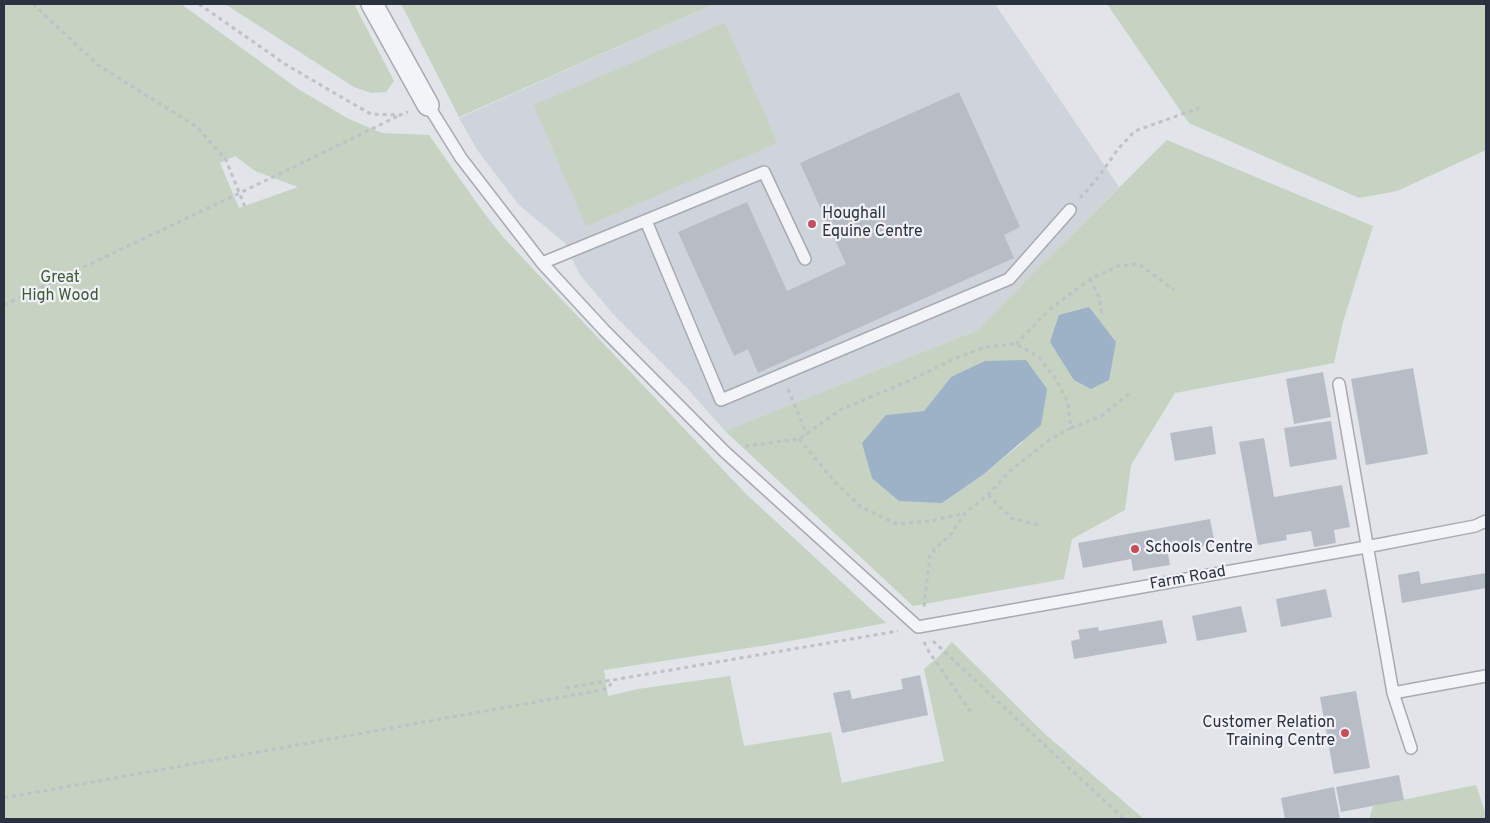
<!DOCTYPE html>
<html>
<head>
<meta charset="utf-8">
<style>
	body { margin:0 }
	#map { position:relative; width:1490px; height:823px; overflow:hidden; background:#e1e4e9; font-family:Overpass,sans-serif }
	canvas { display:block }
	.frame { position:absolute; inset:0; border:5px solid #2a313f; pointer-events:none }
</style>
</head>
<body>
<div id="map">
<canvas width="1490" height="823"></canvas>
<div class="frame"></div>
</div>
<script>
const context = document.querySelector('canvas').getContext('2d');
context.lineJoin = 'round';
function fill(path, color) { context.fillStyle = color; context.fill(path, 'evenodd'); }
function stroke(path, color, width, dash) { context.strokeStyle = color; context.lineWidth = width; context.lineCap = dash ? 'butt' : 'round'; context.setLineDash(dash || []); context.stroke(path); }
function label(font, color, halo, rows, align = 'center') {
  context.font = font + ' Overpass,sans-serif'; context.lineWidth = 4.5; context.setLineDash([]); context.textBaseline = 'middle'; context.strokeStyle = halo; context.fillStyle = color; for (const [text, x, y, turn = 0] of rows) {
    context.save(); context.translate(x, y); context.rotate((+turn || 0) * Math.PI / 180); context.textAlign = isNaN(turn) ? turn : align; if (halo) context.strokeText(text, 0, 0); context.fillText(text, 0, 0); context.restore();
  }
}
fill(new Path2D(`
	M714 4H995L1119 187 1033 273 978 330 725 431 687 388 614 315 580 275 565 243 519 205 478 151 459 118Z`), '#cfd3da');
fill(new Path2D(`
	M4 4H181L298 89 349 119 382 133 429 135 481 209 503 237 548 285 746 494 886 623 774 644 604 670 608 696 638 689 730 676 744 746 831 732 842 783 944 761 924 669 937 658 952 642 1046 735 1144 819H4ZM235 156 255 171 298 187 239 208 220 163Z
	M225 4H354L394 81 386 92 371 93 354 87Z
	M401 4H714L459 117Z
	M1107 4H1486V150L1397 191 1359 198 1189 123Z
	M725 23 777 143 586 226 534 105Z
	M1167 140 1373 226 1343 322 1334 363 1175 393 1131 465 1125 510 1072 539 1064 579 913 606 725 431 978 330 1033 273ZM951 377 1023 442 984 474 942 503 886 415 924 411Z
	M1476 785 1486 815V819H1369L1373 806Z`), '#c6d2c2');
fill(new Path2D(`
	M1089 307 1116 342 1109 380 1091 389 1074 380 1050 342 1059 315Z
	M1026 360 1047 389 1041 425 984 474 942 503 899 501 872 478 862 443 886 415 924 411 951 377 985 361Z`), '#9db1c7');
fill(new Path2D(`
	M959 92 1020 227 1004 235 1014 258 758 373 748 349 734 356 678 232 747 202 787 291 846 264 800 163Z
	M1413 368 1428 454 1366 465 1351 379Z
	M1323 372 1331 417 1294 424 1286 379Z
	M1331 421 1337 459 1290 467 1284 428Z
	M1212 426 1216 454 1175 461 1170 433Z
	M1264 438 1274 497 1342 485 1350 527 1334 530 1336 543 1314 547 1311 531 1286 535 1287 540 1258 545 1239 442Z
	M1210 519 1215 544 1168 553 1170 565 1133 571 1131 559 1083 568 1078 543Z
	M1419 571 1421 584 1486 573V588L1402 603 1398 575Z
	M1326 589 1332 617 1281 627 1276 599Z
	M1241 606 1247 632 1197 641 1192 616Z
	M1162 620 1167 643 1074 659 1071 641 1080 639 1078 630 1098 627 1099 631Z
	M920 675 928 715 842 733 833 693 850 690 852 699 903 689 901 679Z
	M1356 691 1370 768 1334 774 1320 697Z
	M1399 775 1404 800 1341 812 1336 787Z
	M1334 787 1340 819H1285L1281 798Z`), '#b8bdc5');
const lane = new Path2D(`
	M428 105 461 158 542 263 604 330 725 452 918 627 1366 547 1475 526 1486 521
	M646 221 721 400 1009 279 1070 210
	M542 263 764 172 805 259
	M1339 384 1393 693 1411 748
	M1393 693 1486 676`);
const street = new Path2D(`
	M372 4 428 105`);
stroke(lane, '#a6abb3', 14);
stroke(street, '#a6abb3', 24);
stroke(new Path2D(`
	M33 4 98 65 197 127 226 160 245 207
	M199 4 285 64 348 101 371 114 400 115 408 112
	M1080 198 1097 179 1118 149 1135 131 1199 108
	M1090 279 1099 297 1102 316
	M4 305C136 242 269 180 400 115
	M1016 344 1049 310 1090 279 1118 266 1139 264 1174 290
	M788 389 807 435
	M1071 428 1101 416 1129 394
	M799 439 835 482 861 507 897 524 930 521 965 513
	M745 446 799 439 840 410 911 380 956 358 985 347 1016 344 1039 357 1057 381 1068 403 1071 428 1050 439 1009 472 988 495 965 513 950 535 930 554 924 608
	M988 495 1011 518 1042 526
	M933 641 1124 819
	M924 642 929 652 973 715
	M566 688 898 631
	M4 798 607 689 614 680`), '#bfc1c7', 3, [4, 4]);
stroke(lane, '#f3f4f7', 11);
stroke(street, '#f3f4f7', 21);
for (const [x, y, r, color] of [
	[812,224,5,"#c74c5c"],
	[1135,549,5,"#c74c5c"],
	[1345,733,5,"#c74c5c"]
]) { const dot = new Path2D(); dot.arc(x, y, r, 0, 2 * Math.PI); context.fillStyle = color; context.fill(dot); stroke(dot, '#f0f2f6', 2); }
label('16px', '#2a313f', '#f0f2f6', [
	["Houghall",822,215],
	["Equine Centre",822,233],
	["Schools Centre",1145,549],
	["Customer Relation",1335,724,"right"],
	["Training Centre",1335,742,"right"]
], 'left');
label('16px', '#3e5a38', '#f0f2f6', [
	["Great",60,279],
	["High Wood",60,297]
]);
label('16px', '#2a313f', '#f0f2f6', [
	["Farm Road",1188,579,-10]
]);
</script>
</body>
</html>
